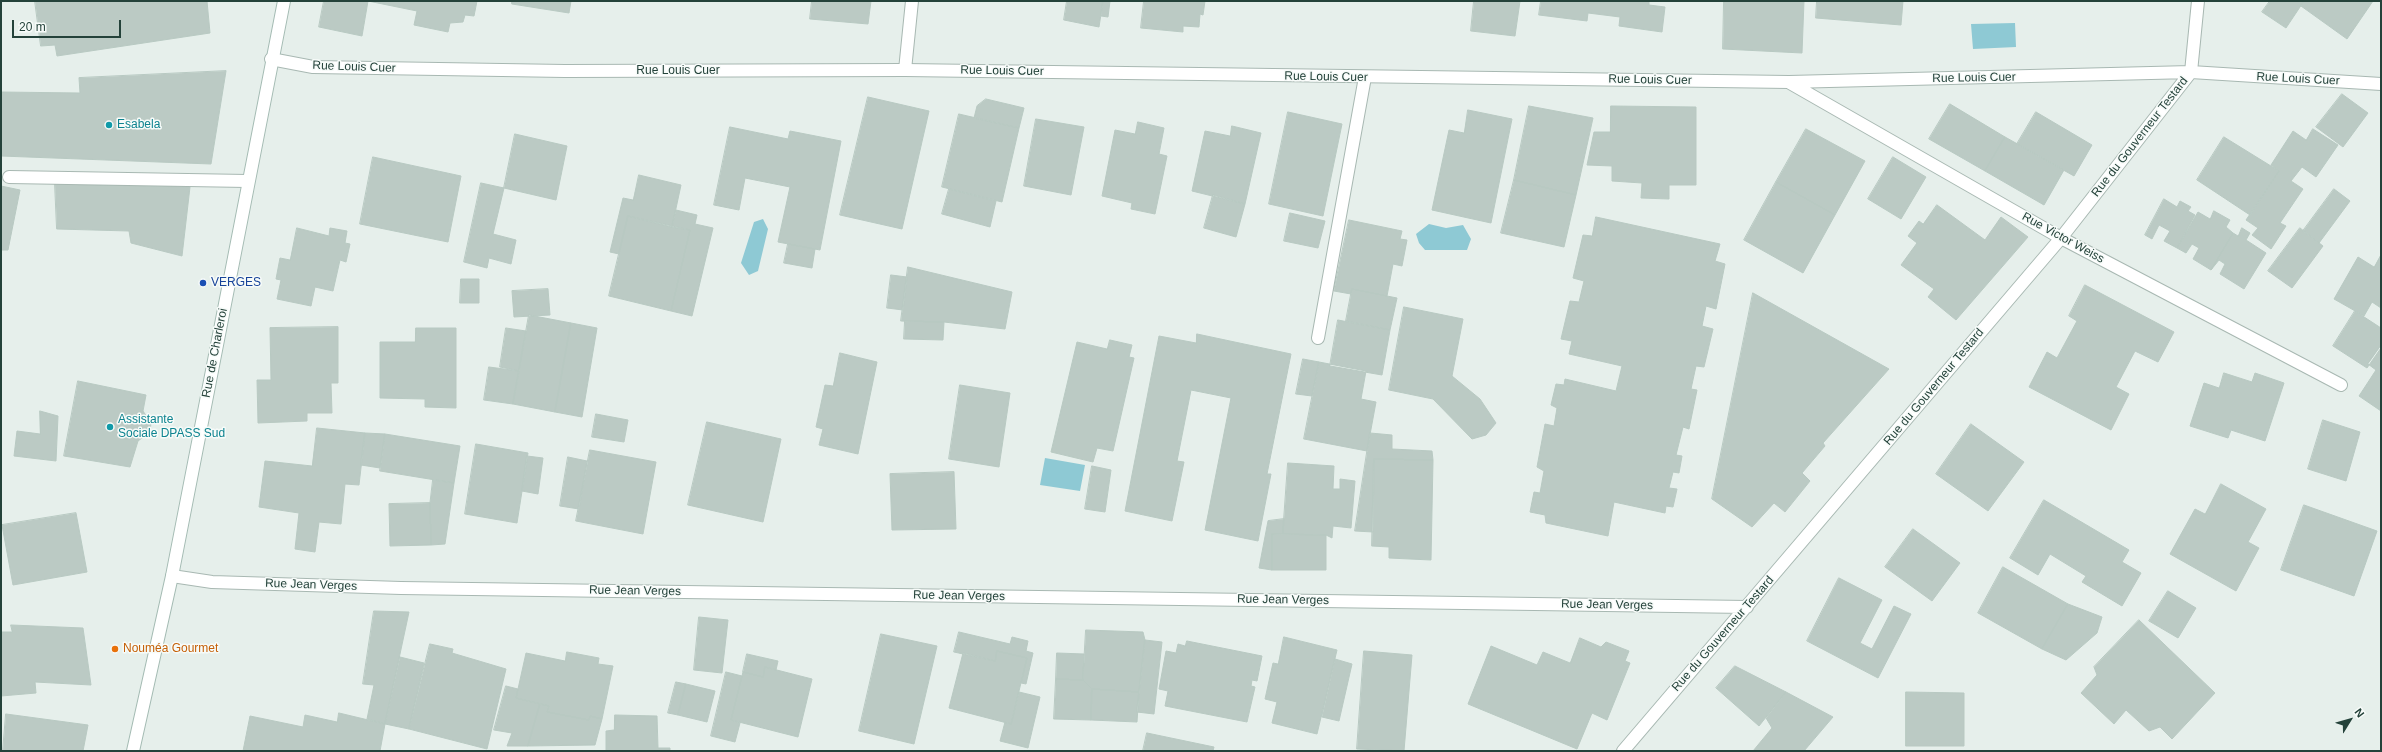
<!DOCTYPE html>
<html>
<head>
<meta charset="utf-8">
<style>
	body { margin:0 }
	#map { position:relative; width:2382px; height:752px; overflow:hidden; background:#e6efeb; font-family:Arial,sans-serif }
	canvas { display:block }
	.frame { position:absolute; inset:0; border:2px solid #24423a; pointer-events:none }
	.north { position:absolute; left:2330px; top:700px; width:40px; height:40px; -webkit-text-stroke:3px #f7fbf9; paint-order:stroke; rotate:53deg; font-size:11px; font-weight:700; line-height:16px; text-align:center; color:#24423a }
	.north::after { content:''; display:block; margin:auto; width:14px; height:18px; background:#24423a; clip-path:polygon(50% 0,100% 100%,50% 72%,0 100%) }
	.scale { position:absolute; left:12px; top:20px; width:109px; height:18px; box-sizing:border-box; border:2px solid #24423a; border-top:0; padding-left:5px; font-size:12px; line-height:14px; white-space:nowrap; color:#24423a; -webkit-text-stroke:3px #f7fbf9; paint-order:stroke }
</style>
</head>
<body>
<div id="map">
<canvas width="2382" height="752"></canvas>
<div class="frame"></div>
<div class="north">N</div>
<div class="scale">20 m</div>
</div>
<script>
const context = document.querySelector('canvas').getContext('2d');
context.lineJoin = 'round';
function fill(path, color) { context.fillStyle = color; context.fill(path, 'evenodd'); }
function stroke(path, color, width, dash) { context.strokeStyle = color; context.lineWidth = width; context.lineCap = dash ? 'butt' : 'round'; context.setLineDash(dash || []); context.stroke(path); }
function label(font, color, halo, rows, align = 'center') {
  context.font = font + ' Arial,sans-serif'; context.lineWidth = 3; context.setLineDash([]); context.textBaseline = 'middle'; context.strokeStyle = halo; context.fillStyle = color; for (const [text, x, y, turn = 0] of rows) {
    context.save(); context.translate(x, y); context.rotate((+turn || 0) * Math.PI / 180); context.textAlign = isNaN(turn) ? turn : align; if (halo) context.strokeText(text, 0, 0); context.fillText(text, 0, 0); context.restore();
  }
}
fill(new Path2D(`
	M2015 23 2016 47 1973 49 1971 24Z
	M763 219 768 229 758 271 749 275 741 263 754 222Z
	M1429 224 1446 228 1463 225 1471 239 1467 250H1425L1419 243 1416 234Z
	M1045 458 1085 465 1080 491 1040 485Z`), '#8ec9d4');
const building = new Path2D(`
	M35 1H207L210 33 57 56 55 45 41 46Z
	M324 1H477L474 16 465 15 463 22 450 23 448 32 414 25 417 11 368 1 362 36 319 27Z
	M512 1H571L569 13 512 4Z
	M812 1H871L868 24 810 19Z
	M1067 1H1103L1099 27 1064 20Z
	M1103 1H1110L1108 17 1101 16Z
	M1144 1H1205L1203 15 1200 14 1199 27 1183 26V32L1141 28Z
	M1474 1H1520L1515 36 1471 31Z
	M1541 1H1649V5L1665 7 1662 32 1619 26 1620 17 1588 13 1587 21 1539 15Z
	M1724 1H1804L1802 53 1723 49Z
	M1817 1H1903L1901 25 1816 18Z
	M2270 1H2304L2286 28 2262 12Z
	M2304 1H2373L2347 39 2301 6Z
	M226 71 211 164 1 156V92L80 93 79 78Z
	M2342 94 2368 113 2343 147 2316 127Z
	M868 97 929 111 902 229 840 215Z
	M986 99 1024 108 1019 128 974 118 977 106Z
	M1950 104 2005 137 1985 171 1929 139Z
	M1529 106 1593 118 1576 195 1514 180Z
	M1611 106 1696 107V185H1669V199L1641 198 1642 183 1612 181V166L1587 165 1594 132H1610Z
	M1468 110 1512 119 1491 223 1432 210 1449 130 1464 133Z
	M1288 112 1342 124 1323 216 1269 204Z
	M2036 112 2092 145 2074 176 2017 144Z
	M959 114 1019 128 1002 202 942 187Z
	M1036 119 1084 127 1071 195 1024 186Z
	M1138 122 1164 128 1159 154 1167 156 1155 214 1131 209 1132 203 1102 196 1115 130 1135 134Z
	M1232 126 1261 133 1245 204 1192 191 1205 131 1230 136Z
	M730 127 788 139 790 131 841 141 820 250 778 242 790 187 745 178 739 210 714 205Z
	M1806 129 1865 161 1835 215 1776 182Z
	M2313 129 2338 145 2316 177 2302 167 2291 181 2303 189 2280 223 2286 226 2271 249 2252 235 2258 228 2246 220 2279 171 2271 165 2293 131 2306 140Z
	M515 134 567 146 556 200 504 188Z
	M2005 137 2064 170 2044 205 1985 171Z
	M2224 137 2279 171 2250 215 2197 180Z
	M373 157 461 176 448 242 360 224Z
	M1893 157 1926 177 1901 219 1868 199Z
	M639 175 681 185 672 227 628 216 619 254 610 252 623 198 633 200Z
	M1514 180 1576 195 1564 247 1501 233Z
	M1776 182 1835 215 1803 273 1744 240Z
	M481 183 504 188 493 234 516 240 511 264 489 258 487 268 464 262Z
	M55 184 190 187 182 256 131 243 129 231 57 229Z
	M1 186 20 190 8 250H1Z
	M949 189 996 201 990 227 942 214Z
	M2334 189 2350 201 2319 243 2303 231Z
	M1213 195 1245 204 1236 237 1204 228Z
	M2164 199 2177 207 2180 201 2191 207 2188 211 2195 215 2177 248 2164 241 2170 231 2159 225 2152 239 2145 235Z
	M1937 205 1985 240 2001 217 2028 237 1956 320 1928 297 1934 289 1901 265 1917 243 1908 236 1919 221 1923 224Z
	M676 210 697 215 695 224 713 228 692 316 671 311 690 230 672 227Z
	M2214 211 2230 220 2226 227 2233 233 2211 270 2193 259 2199 248 2192 244 2186 253 2177 248 2198 212 2210 219Z
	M1290 213 1325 221 1318 248 1284 241Z
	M628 216 690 230 671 311 609 296Z
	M1596 217 1720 244 1715 261 1725 264 1716 309 1706 306 1702 326 1713 329 1704 367 1696 366 1691 389 1697 390 1689 429 1683 427 1676 455 1682 456 1679 473 1673 472 1669 488 1677 489 1673 507 1666 506 1665 513 1614 502 1608 536 1546 523 1545 515 1530 512 1534 492 1540 493 1544 471 1537 467 1545 424 1554 426 1557 408 1551 405 1556 384 1564 385 1565 379 1616 391 1622 366 1569 354 1572 341 1561 339 1570 301 1579 302 1584 281 1573 278 1583 235 1592 236Z
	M1349 220 1402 231 1400 239 1407 240 1402 266 1393 264 1387 296 1352 289 1351 294 1334 291Z
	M297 228 329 236 330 228 347 231 345 243 350 244 346 262 340 260 333 291 315 287 311 306 277 299 281 280 276 279 280 258 290 260Z
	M2242 228 2250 233 2246 240 2266 253 2244 289 2220 274 2225 264 2219 260 2211 270 2233 233 2238 236Z
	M2300 228 2323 246 2292 288 2268 271Z
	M788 244 815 249 812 268 784 263Z
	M2381 255V308L2372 302 2364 316 2334 299 2358 257 2374 267Z
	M908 267 1012 292 1005 329 944 322 901 321Z
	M891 275 907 277 903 310 887 308Z
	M461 279H479V303H460Z
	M2085 285 2174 332 2158 362 2135 351 2116 387 2129 394 2111 430 2029 387 2047 352 2057 358 2077 321 2069 316Z
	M548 289 550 315 514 317 512 291Z
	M1352 289 1397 298 1390 330 1346 321Z
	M1753 293 1889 369 1823 443 1825 446 1802 473 1810 481 1785 512 1774 503 1752 527 1712 499Z
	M1404 307 1463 319 1452 376 1480 399 1496 423 1486 435 1472 439 1433 399 1389 390Z
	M2355 311 2381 328V348L2367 368 2333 346Z
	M529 315 571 323 555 412 513 404Z
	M1338 320 1390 330 1382 375 1330 366Z
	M905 321 944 322 943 340 904 339Z
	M571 323 597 328 582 417 555 412Z
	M338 327V383H331L332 413H307V421L258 423 257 380H271L270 328Z
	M416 328H456V408L425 407V399L380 398V342H415Z
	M506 328 526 331 519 371 500 367Z
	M1197 334 1291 354 1267 474H1271L1258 541 1205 530 1231 398 1191 390 1177 461 1184 462 1172 521 1125 511 1159 336 1196 343Z
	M1110 340 1132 345 1129 357 1134 358 1113 451 1097 448 1093 462 1051 452 1077 342 1107 349Z
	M2380 347 2381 348V411L2359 396 2376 370 2368 364Z
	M840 353 877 362 858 454 819 445 823 429 816 427 825 385 833 386Z
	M1303 359 1319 362 1312 396 1296 394Z
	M1319 362 1366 371 1361 399 1376 402 1367 451 1304 439Z
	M489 367 519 371 513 404 484 400Z
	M2224 373 2252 382 2255 373 2284 383 2265 441 2231 430 2228 438 2190 426 2204 383 2219 388Z
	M78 381 146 395 143 411 151 423 150 432 138 441 130 467 64 456Z
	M960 385 1010 393 999 467 949 459Z
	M40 411 58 416 56 461 14 456 17 431 40 434Z
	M596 414 628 420 624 442 592 437Z
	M2323 420 2360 432 2346 481 2308 469Z
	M707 422 781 439 763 522 688 505Z
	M1971 424 2024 462 1988 511 1936 474Z
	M317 428 365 433 359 485 345 484 341 524 319 522 315 552 295 549 299 513 259 507 265 461 312 466Z
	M365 433 385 434 380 468 361 465Z
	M1370 433 1392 435V449L1432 451 1433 460 1374 459 1373 532 1355 531Z
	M385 434 460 446 454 483 380 471Z
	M476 444 528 453 517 523 465 514Z
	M590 450 656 462 643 534 576 521Z
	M527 456 543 458 538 494 522 491Z
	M568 457 587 461 579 509 560 506Z
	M1374 459 1433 460 1431 560 1389 558V547L1372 546Z
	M1288 463 1334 466 1333 489H1340V479L1355 481 1351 528 1333 526 1332 538 1326 535 1283 534Z
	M1092 466 1111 470 1105 512 1085 509Z
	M954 472 956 529 892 530 890 474Z
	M433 480 454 483 445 544 431 545 430 503Z
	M2221 484 2266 509 2248 542 2259 548 2236 591 2170 554 2195 509 2205 514Z
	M2044 500 2129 550 2122 562 2141 573 2122 606 2082 582 2086 576 2050 554 2038 575 2010 558Z
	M430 503 431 545 390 546 389 504Z
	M2304 505 2377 531 2354 596 2281 570Z
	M76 513 87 572 13 585 2 525Z
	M1284 519 1283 534H1272V570L1259 568 1268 521Z
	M1913 529 1960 563 1932 601 1885 567Z
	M1272 534 1326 535V570H1272Z
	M2003 567 2068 604 2042 649 1978 613Z
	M1839 578 1882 600 1860 643 1872 649 1894 606 1911 614 1878 678 1807 641Z
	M2168 591 2196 608 2178 638 2149 621Z
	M2068 604 2102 617 2097 633 2066 660 2042 649Z
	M374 611 409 612 385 724 367 719 374 685 363 684Z
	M699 617 728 620 722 673 694 670Z
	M2139 620 2215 693 2172 739 2160 727 2149 731 2126 710 2114 724 2081 693 2097 675 2094 667Z
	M11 625 83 628 91 685 35 682 36 693 1 696V632H12Z
	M1086 630 1143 632 1145 640 1139 692 1092 689 1083 680Z
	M959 632 1010 644 1012 637 1028 641 1026 651 1033 653 1026 684 1021 683 1027 658 997 651 995 661 954 652Z
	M881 634 937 646 914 744 859 731Z
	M1284 637 1337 650 1317 734 1272 723 1277 702 1265 699 1273 663 1278 664Z
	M1580 638 1601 647 1606 642 1629 651 1625 661 1630 663 1607 720 1592 713 1577 749 1468 704 1491 646 1537 665 1543 652 1570 663Z
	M1145 640 1162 642 1154 714 1137 712Z
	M1187 641 1262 656 1257 681 1252 680 1251 686 1255 687 1247 722 1165 706 1168 691 1159 689 1166 651 1176 653 1178 644 1185 646Z
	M430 644 453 649 452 653 506 669 487 749 409 729Z
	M997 651 1027 658 1011 724 949 708 963 653 995 661Z
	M1364 651 1412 655 1404 751 1357 749Z
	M567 652 599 658 598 664 613 666 602 719 590 716 589 720 547 712 549 706 516 698 526 653 565 661Z
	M1057 653 1084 654 1083 680 1056 679Z
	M747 654 778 661 776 670 765 667 763 677 743 672Z
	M400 657 424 663 409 729 385 724Z
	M1335 659 1352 664 1339 721 1322 717Z
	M1735 666 1786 692 1759 726 1716 688Z
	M765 667 812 679 798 737 731 720 743 672 763 677Z
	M726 672 742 676 731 720 740 723 735 742 711 736Z
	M1056 679 1083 680 1092 689 1091 720 1054 719Z
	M676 682 686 684 678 715 668 713Z
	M686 684 715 691 707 722 678 715Z
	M506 686 518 689 516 698 540 704 528 746H507L512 733 494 730Z
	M1092 689 1139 692 1137 722 1091 720Z
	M1019 692 1040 697 1028 748 1000 741 1005 722 1011 724Z
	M1786 692 1833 717 1804 751H1753L1772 728 1766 718Z
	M1906 692 1964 693V746H1906Z
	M540 704 549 706 547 712 589 720 590 716 602 719 595 745 528 746Z
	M339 713 385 724 380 751H243L250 716 303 727 305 715 337 722Z
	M6 714 88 725 83 751H3Z
	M615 715 657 716 658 748H670V751H606V731L614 730Z
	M1147 733 1214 747 1213 751H1143Z`);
fill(building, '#bbcac4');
stroke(building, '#b8c9c2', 1);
const lane = new Path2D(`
	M905 70 912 1
	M9 177 247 181
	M1318 338 1365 77`);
const street = new Path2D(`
	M271 59 313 67 565 71 905 70 1789 82 2191 72 2381 84
	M1790 83 2061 238 2341 385
	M172 576 212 582 401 588 1747 607
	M1623 751 2061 238 2191 72 2198 1`);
const secondary = new Path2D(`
	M133 751 172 576 284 1`);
stroke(lane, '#a8b8b2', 14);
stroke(street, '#a8b8b2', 14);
stroke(secondary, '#a4bbb3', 14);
stroke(lane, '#fff', 12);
stroke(street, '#fff', 12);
stroke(secondary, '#fff', 12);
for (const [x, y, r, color] of [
	[109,125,4,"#0f9aa8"],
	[203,283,4,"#1a4fb4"],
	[110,427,4,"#0f9aa8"],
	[115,649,4,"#e8710a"]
]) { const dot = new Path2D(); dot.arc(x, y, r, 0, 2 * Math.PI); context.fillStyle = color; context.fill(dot); stroke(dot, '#f7fbf9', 1.5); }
label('12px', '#24423a', '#f7fbf9', [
	["Rue Louis Cuer",354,67,2],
	["Rue Louis Cuer",678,71],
	["Rue Louis Cuer",1002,71,1],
	["Rue Louis Cuer",1326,77,1],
	["Rue Louis Cuer",1974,78,-1],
	["Rue Louis Cuer",2298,79,3],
	["Rue Louis Cuer",1650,80,1],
	["Rue du Gouverneur Testard",2140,137,-52],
	["Rue Victor Weiss",2063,238,29],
	["Rue de Charleroi",215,353,-79],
	["Rue du Gouverneur Testard",1934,387,-50],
	["Rue Jean Verges",311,585,2],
	["Rue Jean Verges",635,591,1],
	["Rue Jean Verges",959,596,1],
	["Rue Jean Verges",1283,600,1],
	["Rue Jean Verges",1607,605,1],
	["Rue du Gouverneur Testard",1723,634,-49]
]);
label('12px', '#0d838f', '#f7fbf9', [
	["Esabela",117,125],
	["Assistante",118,420],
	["Sociale DPASS Sud",118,434]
], 'left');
label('12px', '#164399', '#f7fbf9', [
	["VERGES",211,283]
], 'left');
label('12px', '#c56008', '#f7fbf9', [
	["Nouméa Gourmet",123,649]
], 'left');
</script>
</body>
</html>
